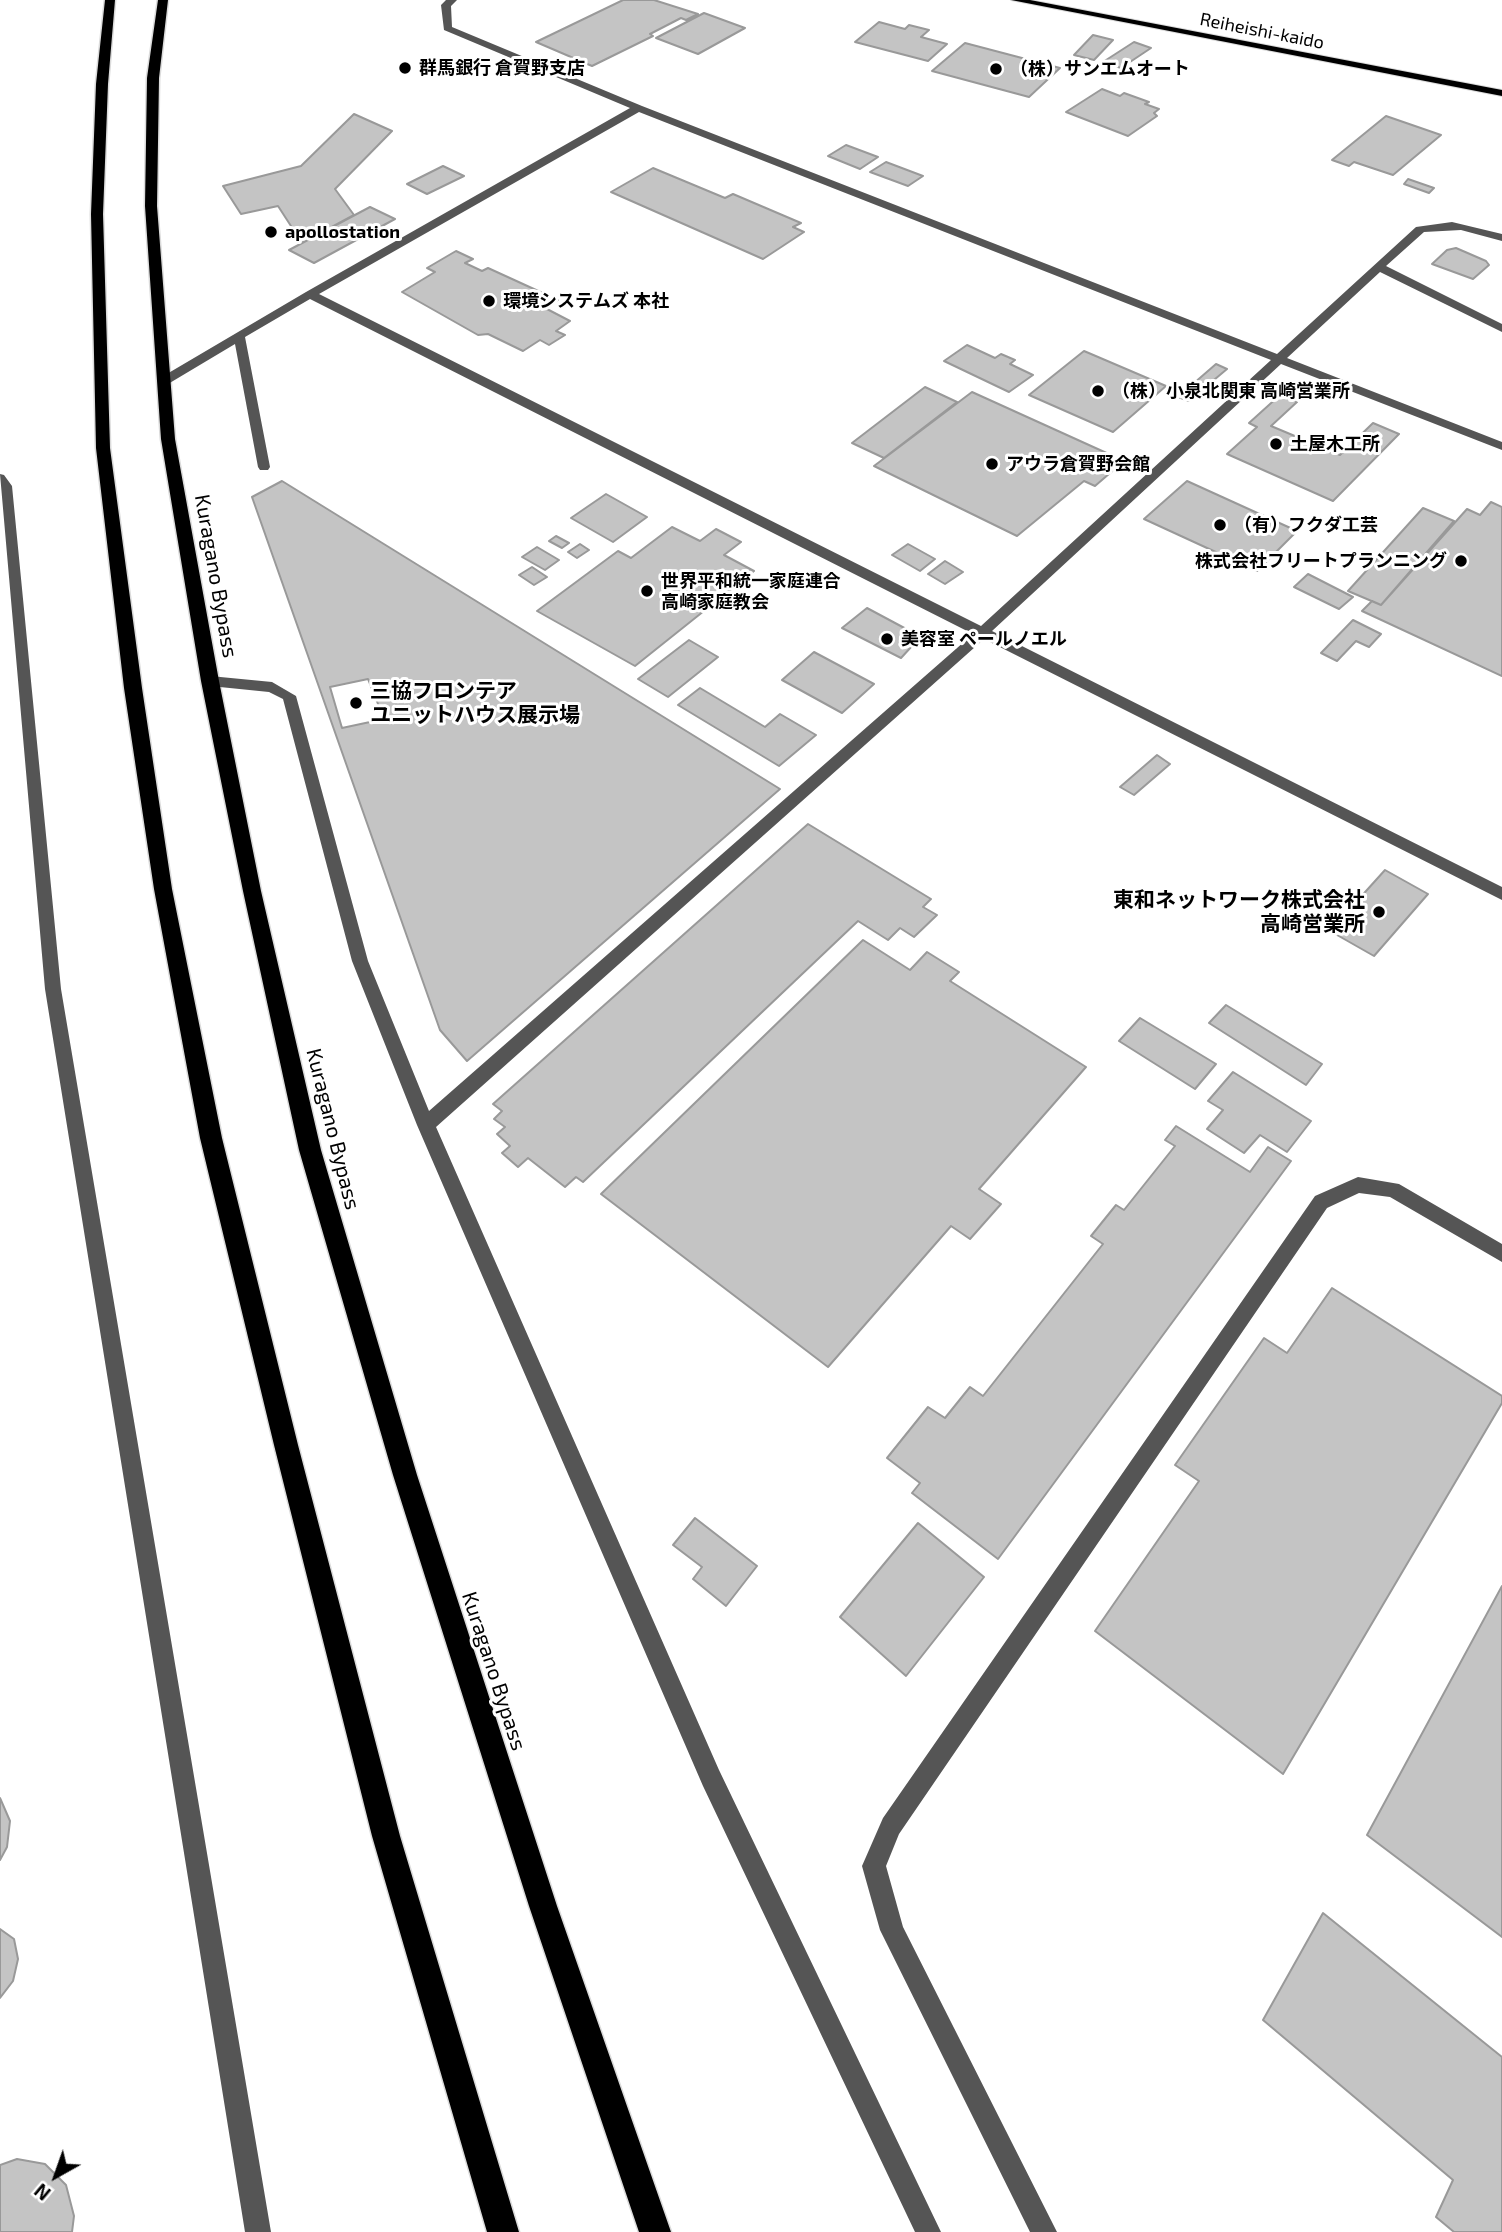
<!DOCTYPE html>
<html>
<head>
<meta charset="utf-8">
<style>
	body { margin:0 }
	#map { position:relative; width:1502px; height:2232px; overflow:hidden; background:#fff; font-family:"Exo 2",sans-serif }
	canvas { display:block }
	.north { position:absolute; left:21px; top:2141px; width:70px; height:70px; -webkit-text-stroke:5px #fff; paint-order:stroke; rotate:220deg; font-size:19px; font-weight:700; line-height:28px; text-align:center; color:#000 }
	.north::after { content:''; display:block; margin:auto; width:24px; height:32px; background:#000; clip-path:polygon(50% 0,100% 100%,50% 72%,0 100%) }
</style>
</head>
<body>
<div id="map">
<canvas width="1502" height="2232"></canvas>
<div class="north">N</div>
</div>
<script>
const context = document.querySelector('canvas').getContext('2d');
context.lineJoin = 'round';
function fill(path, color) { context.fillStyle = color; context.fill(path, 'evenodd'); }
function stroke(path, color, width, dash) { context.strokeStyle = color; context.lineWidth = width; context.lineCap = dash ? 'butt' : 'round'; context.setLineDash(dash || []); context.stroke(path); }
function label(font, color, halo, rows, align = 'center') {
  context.font = font + ' "Exo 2","Noto Sans JP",sans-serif'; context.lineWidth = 6; context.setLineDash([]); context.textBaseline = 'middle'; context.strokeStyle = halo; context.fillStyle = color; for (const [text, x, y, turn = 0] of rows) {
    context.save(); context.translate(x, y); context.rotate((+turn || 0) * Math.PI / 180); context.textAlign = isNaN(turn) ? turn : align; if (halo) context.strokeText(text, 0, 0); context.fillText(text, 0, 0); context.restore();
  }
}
const building = new Path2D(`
	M623 0H654L698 14 686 20 681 18 650 34 653 36 592 66 536 42Z
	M704 13 745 28 698 54 656 38Z
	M879 22 905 29 909 25 929 30 921 37 947 44 928 61 855 42Z
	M1093 35 1113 40 1094 60 1074 55Z
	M1134 42 1151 48 1121 68 1103 62Z
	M965 43 1060 68 1029 97 932 71Z
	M1102 89 1120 96 1124 93 1149 102 1145 104 1159 109 1154 113 1157 116 1128 136 1066 112Z
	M354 114 392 131 335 189 354 215 302 243 278 206 241 214 223 186 301 166Z
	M1386 116 1441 135 1393 175 1354 162 1349 166 1332 160Z
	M846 145 878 157 860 169 828 156Z
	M886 162 923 176 908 186 870 172Z
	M443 166 464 176 427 194 407 184Z
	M653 168 725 198 733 194 801 223 793 227 804 232 763 259 611 192Z
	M1408 179 1434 188 1429 193 1404 184Z
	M370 207 395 219 314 263 289 250Z
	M1456 248 1486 261 1489 265 1473 279 1432 264 1447 250Z
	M456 251 473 259 465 263 482 271 488 268 558 300 545 308 570 321 556 331 565 335 549 345 540 340 523 351 488 334 478 335 402 292 435 272 427 268Z
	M967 345 995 358 1001 354 1015 360 1010 364 1033 375 1009 392 944 361Z
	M1084 351 1166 386 1113 432 1029 395Z
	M1216 364 1227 369 1189 401 1178 397Z
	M925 387 957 402 884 458 852 443Z
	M972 392 1111 455 1103 461 1117 467 1095 486 1084 481 1017 536 874 466Z
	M1280 395 1297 402 1271 426 1340 455 1373 423 1399 434 1333 501 1227 454 1257 427 1249 423Z
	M282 481 780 789 467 1061 440 1030 252 497Z
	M1187 481 1297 531 1257 571 1144 519Z
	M606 494 647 517 613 542 571 518Z
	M1491 502 1502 507V676L1362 611 1372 601 1381 605 1467 509 1480 515Z
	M1423 508 1454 521 1381 605 1348 591Z
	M672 527 700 541 716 529 741 542 724 555 754 571 635 666 537 611 618 551 631 558Z
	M556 536 569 543 562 548 549 541Z
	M580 544 589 550 577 558 568 552Z
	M908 544 935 559 920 571 892 555Z
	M537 547 559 560 545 570 522 557Z
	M945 561 963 572 945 584 928 574Z
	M532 567 547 577 534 585 519 575Z
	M1308 574 1353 597 1339 609 1294 587Z
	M867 608 910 631 912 646 901 658 842 628Z
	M1353 620 1381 634 1369 647 1356 641 1337 661 1321 653Z
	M689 640 718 657 668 697 638 679Z
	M814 652 874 684 842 713 782 680Z
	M368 679 384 719 342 728 330 687Z
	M700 688 765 727 780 714 816 735 779 766 678 705Z
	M1157 755 1170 764 1134 795 1120 787Z
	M808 824 931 899 923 907 937 915 914 937 900 928 888 940 858 921 583 1182 576 1177 565 1187 528 1158 518 1167 502 1153 510 1146 497 1134 505 1127 494 1119 502 1111 493 1104Z
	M1385 870 1428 894 1374 956 1330 931Z
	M863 940 910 970 927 952 959 972 950 981 1086 1067 979 1189 1001 1204 970 1239 951 1226 828 1367 601 1194Z
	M1226 1005 1322 1064 1306 1085 1209 1023Z
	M1140 1018 1216 1064 1195 1089 1119 1041Z
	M1233 1072 1311 1121 1287 1152 1260 1135 1244 1153 1207 1129 1223 1110 1208 1101Z
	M1176 1126 1250 1172 1268 1147 1291 1161 998 1559 912 1493 920 1483 887 1458 928 1407 945 1418 970 1387 983 1396 1103 1244 1091 1236 1116 1205 1124 1210 1175 1146 1165 1140Z
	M1332 1288 1502 1396V1403L1283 1774 1095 1631 1199 1481 1175 1465 1264 1338 1287 1353Z
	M695 1518 757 1566 726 1606 693 1579 702 1567 673 1545Z
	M918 1523 984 1577 906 1676 840 1617Z
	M1502 1586V1937L1367 1835Z
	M0 1798 10 1821 7 1847 0 1860Z
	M1323 1913 1502 2057V2232H1454L1436 2217 1453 2180 1263 2020Z
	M0 1929 14 1939 18 1959 13 1981 0 1998Z
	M17 2159 45 2164 66 2185 74 2216 72 2232H0V2165Z`);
fill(building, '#c4c4c4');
stroke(building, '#999', 2);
const major = new Path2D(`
	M1011 0H1030L1502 90V96Z`);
const highway = new Path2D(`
	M105 0H115L108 84 103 214 110 448 142 688 172 889 222 1138 298 1445 400 1836 519 2232H487L372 1836 274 1445 200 1138 154 889 124 688 96 448 91 214 96 84Z
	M158 0H168L159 78 157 206 175 439 219 681 261 891 321 1150 417 1475 557 1906 671 2232H639L529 1906 393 1475 299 1150 243 891 201 681 161 439 145 206 147 78Z`);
stroke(major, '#dbdbdb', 2);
stroke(highway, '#dbdbdb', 3);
fill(new Path2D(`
	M446 0H457L451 6 452 27 642 106 1277 354 1416 227 1452 222 1502 234V241L1461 230 1424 232 1386 266 1502 324V332L1380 272 1287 358 1502 442V450L1281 364 992 631 1502 887V900L984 639 436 1127 719 1770 941 2232H915L703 1786 417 1125 352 961 283 699 269 692 210 686 203 681 210 676 272 682 296 696 368 961 429 1111 973 634 310 299 245 337 270 467 268 470H260L258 467 235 344 168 384H160V378L306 292 630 108 444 30 441 5ZM639 112 1271 360 981 626 319 294Z
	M0 474 4 475 12 486 61 989 271 2232H245L45 989Z
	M1358 1177 1399 1184 1502 1244V1262L1390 1197 1359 1193 1327 1208 899 1834 886 1866 903 1927 1057 2232H1030L880 1930 862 1866 883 1818 1315 1196Z`), '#555');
fill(major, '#000');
fill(highway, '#000');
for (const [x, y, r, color] of [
	[405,68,7,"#000"],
	[996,69,7,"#000"],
	[271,232,7,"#000"],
	[489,301,7,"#000"],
	[1098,391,7,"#000"],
	[1276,444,7,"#000"],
	[992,464,7,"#000"],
	[1220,525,7,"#000"],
	[1461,561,7,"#000"],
	[647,591,7,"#000"],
	[887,639,7,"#000"],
	[356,703,7,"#000"],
	[1379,912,7,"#000"]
]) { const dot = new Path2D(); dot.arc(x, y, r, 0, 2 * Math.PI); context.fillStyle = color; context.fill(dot); stroke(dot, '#fff', 2.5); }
label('18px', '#000', '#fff', [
	["Reiheishi-kaido",1262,31,11]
]);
label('bold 18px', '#000', '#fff', [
	["群馬銀行 倉賀野支店",419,68],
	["（株）サンエムオート",1010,69],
	["apollostation",285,232],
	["環境システムズ 本社",503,301],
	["（株）小泉北関東 高崎営業所",1112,391],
	["土屋木工所",1290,444],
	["アウラ倉賀野会館",1006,464],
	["（有）フクダ工芸",1234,525],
	["株式会社フリートプランニング",1447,561,"right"],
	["世界平和統一家庭連合",661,581],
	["高崎家庭教会",661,602],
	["美容室 ペールノエル",901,639]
], 'left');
label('21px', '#000', '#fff', [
	["Kuragano Bypass",216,576,80],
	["Kuragano Bypass",333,1129,76],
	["Kuragano Bypass",494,1671,72]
]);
label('bold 21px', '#000', '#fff', [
	["三協フロンテア",370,691],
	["ユニットハウス展示場",370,715],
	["東和ネットワーク株式会社",1365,900,"right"],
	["高崎営業所",1365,924,"right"]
], 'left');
</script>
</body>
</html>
